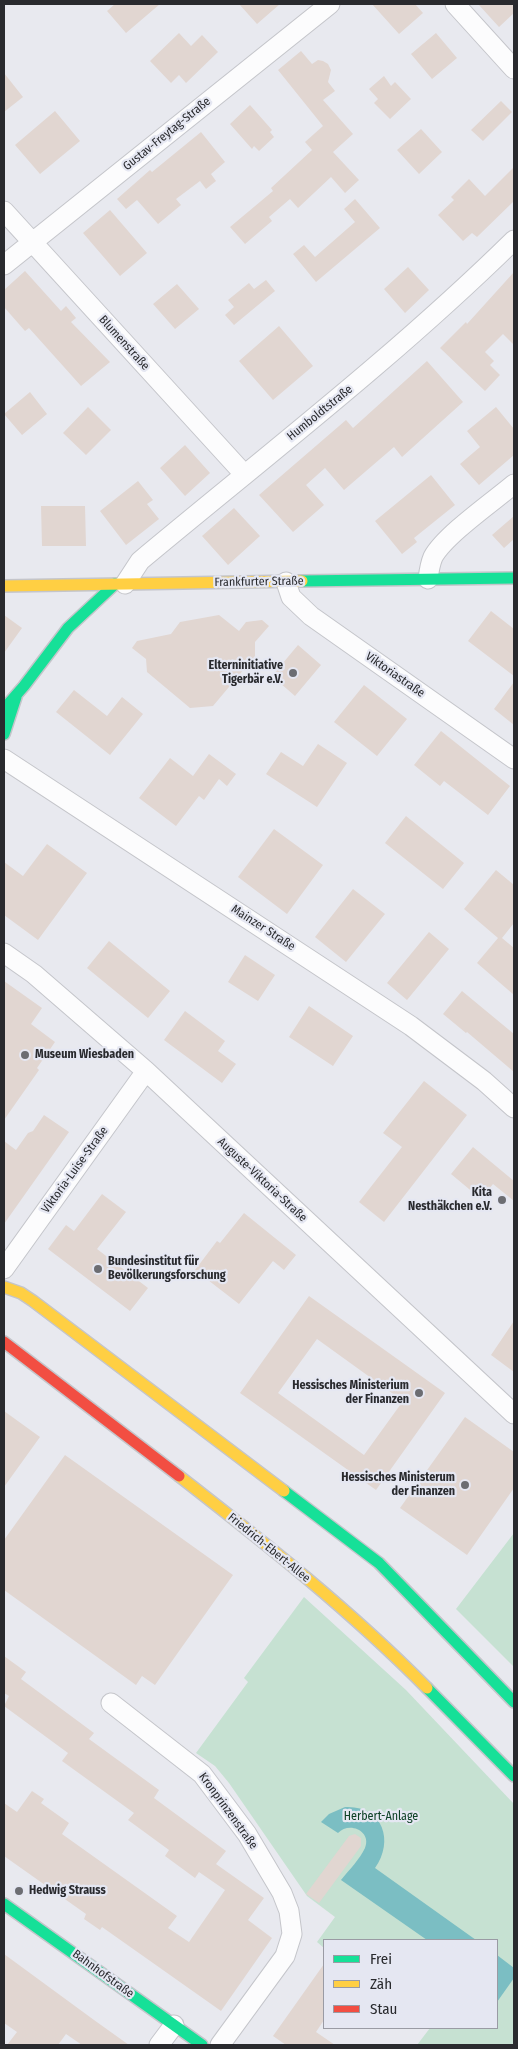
<!DOCTYPE html>
<html>
<head>
<meta charset="utf-8">
<style>
	body { margin:0 }
	#map { position:relative; width:518px; height:2049px; overflow:hidden; background:#e8e9ef; font-family:"Fira Sans Condensed",sans-serif }
	canvas { display:block }
	.frame { position:absolute; inset:0; border:5px solid #292a2e; pointer-events:none }
	.legend { position:absolute; left:323px; top:1939px; width:175px; height:90px; box-sizing:border-box; background:#e5e7f2; border:1px solid #9a9ba4; margin:0; padding:6px 9px; list-style:none; font-size:15px; color:#292a2e }
	.legend li { display:flex; align-items:center; gap:10px; height:25px }
	.legend b { width:25px; border:1px solid #9a9ba4 }
</style>
</head>
<body>
<div id="map">
<canvas width="518" height="2049"></canvas>
<div class="frame"></div>
<ul class="legend">
<li><b style="height:6px;background:#16e098"></b>Frei</li>
<li><b style="height:6px;background:#ffcf43"></b>Zäh</li>
<li><b style="height:6px;background:#f24e42"></b>Stau</li>
</ul>
</div>
<script>
const context = document.querySelector('canvas').getContext('2d');
context.lineJoin = 'round';
function fill(path, color) { context.fillStyle = color; context.fill(path, 'evenodd'); }
function stroke(path, color, width, dash) { context.strokeStyle = color; context.lineWidth = width; context.lineCap = dash ? 'butt' : 'round'; context.setLineDash(dash || []); context.stroke(path); }
function label(font, color, halo, rows, align = 'center') {
  context.font = font + ' "Fira Sans Condensed",sans-serif'; context.lineWidth = 4.5; context.setLineDash([]); context.textBaseline = 'middle'; context.strokeStyle = halo; context.fillStyle = color; for (const [text, x, y, turn = 0] of rows) {
    context.save(); context.translate(x, y); context.rotate((+turn || 0) * Math.PI / 180); context.textAlign = isNaN(turn) ? turn : align; if (halo) context.strokeText(text, 0, 0); context.fillText(text, 0, 0); context.restore();
  }
}
fill(new Path2D(`
	M514 1533V1667L456 1609Z
	M304 1597 406 1690 514 1804V2045H417L430 2028H497V1940H324V1948L317 1942 335 1917 307 1896 229 1783 215 1766 196 1753 248 1682 244 1678Z`), '#c6e1d2');
fill(new Path2D(`
	M345 1807C382 1805 395 1840 375 1868L476 1940H427L341 1880C349 1870 360 1859 365 1848 372 1831 349 1821 338 1833L321 1822 329 1814Z
	M497 1955 514 1968V1978L497 2002Z`), '#7bbec3');
fill(new Path2D(`
	M115 4H160L126 33 107 11Z
	M239 4H280L257 24Z
	M372 4H415L423 13 399 34Z
	M478 4H514V13L499 27Z
	M179 33 191 46 202 35 218 52 186 83 179 75 171 83 150 61Z
	M436 33 457 58 432 79 411 54Z
	M301 51 312 64 318 60 323 61 328 64 331 70 328 82 335 91 323 100 353 134 333 152 359 180 345 193 331 177 298 208 290 199 269 217 272 221 245 244 230 227 273 191 271 188 312 150 305 142 323 126 278 70Z
	M4 73 23 97 4 112Z
	M384 76 391 86 395 82 411 99 390 119 374 103 378 99 369 89Z
	M501 101 512 112 483 141 471 130Z
	M250 105 272 130 270 132 274 137 259 151 254 146 252 149 230 124Z
	M55 111 80 141 40 174 15 145Z
	M421 129 442 152 419 174 397 150Z
	M201 132 225 162 211 174 216 181 206 189 200 181 176 199 181 205 158 224 137 200 126 209 117 199 150 170 152 172Z
	M514 167V201L477 237 472 233 463 241 438 215 454 200 451 197 469 179 485 196Z
	M355 199 380 228 316 282 293 254 304 245 315 257 355 222 344 209Z
	M110 210 147 253 120 276 83 233Z
	M408 267 429 290 405 313 384 289Z
	M25 271 61 311 66 306 76 318 71 322 110 362 81 386 29 328 25 331 4 307V290Z
	M514 272V345L503 334 485 352 494 361 490 365 500 375 485 391 440 348 466 322 467 324Z
	M266 280 275 291 234 325 225 315 234 307 228 300 249 283 254 289Z
	M177 284 199 309 175 329 153 304Z
	M279 326 313 366 273 400 239 361Z
	M427 361 463 402 402 457 394 447 344 490 325 468 306 485 324 505 293 532 259 495 346 420 353 428Z
	M30 392 47 414 22 435 4 414Z
	M88 407 111 430 86 455 63 433Z
	M496 407 514 429V455L479 485 460 464 480 447 467 431Z
	M185 445 210 473 185 496 160 468Z
	M431 475 455 505 414 538 417 542 402 554 375 521Z
	M138 481 153 500 147 504 159 519 126 545 100 511Z
	M41 506H85L86 546H42Z
	M234 508 260 536 228 565 202 536Z
	M514 516V539L504 548 492 535Z
	M491 611 514 629V676L468 641Z
	M4 615 22 628 4 653Z
	M219 615 239 631 246 622 262 620 269 626 255 642V656L213 706 190 708 147 672 146 659 132 648 137 641 171 634 180 622Z
	M298 645 321 665 295 696 272 676Z
	M514 682V725L494 709Z
	M364 685 407 719 377 756 334 722Z
	M74 690 107 716 122 697 143 714 110 755 56 712Z
	M441 731 510 786 488 815 444 781 440 786 414 765Z
	M318 744 347 763 317 807 266 774 281 752 303 766Z
	M209 754 236 774 227 786 219 779 204 800 199 796 176 826 139 798 170 758 193 776Z
	M406 816 464 863 443 889 385 843Z
	M274 829 323 865 287 914 238 877Z
	M47 844 87 873 38 940 4 915V862L23 876Z
	M496 870 514 885V923L502 938 514 948V995L477 963 498 938 464 909Z
	M353 889 385 914 346 962 315 937Z
	M429 932 449 949 407 1000 387 983Z
	M109 941 170 991 148 1018 87 968Z
	M245 955 275 975 258 1001 228 982Z
	M4 981 42 1008 31 1024 55 1042 37 1068 39 1070 4 1120Z
	M462 991 514 1034V1072L467 1032 466 1033 443 1014Z
	M309 1006 353 1036 333 1066 289 1037Z
	M185 1011 225 1041 218 1051 236 1064 222 1083 164 1040Z
	M424 1081 467 1115 384 1222 359 1202 402 1147 383 1133Z
	M44 1115 69 1132 4 1224V1141L16 1150 28 1133 33 1131Z
	M473 1147 514 1181V1201L493 1184 481 1199 451 1174Z
	M102 1194 126 1212 97 1249 148 1288 130 1311 48 1249 66 1225 74 1231Z
	M244 1213 296 1255 284 1270 273 1261 239 1304 195 1270 217 1241 220 1243Z
	M309 1296 445 1393 376 1490 240 1393ZM317 1339 403 1401 364 1455 278 1393Z
	M514 1321V1372L491 1355Z
	M4 1411 40 1437 4 1487Z
	M465 1417 514 1452V1488L467 1555 400 1508Z
	M65 1455 233 1575 155 1685 142 1676 136 1685 4 1590V1540Z
	M4 1656 26 1672 21 1679 94 1733 89 1739 159 1790 154 1798 226 1851 216 1864 264 1898 248 1920 272 1938 221 2011 102 1927 100 1930 84 1919 86 1914 4 1856V1803L17 1812 32 1791 44 1799 41 1803 69 1823 62 1834 177 1916 168 1928 189 1942 225 1890 199 1872 195 1878 165 1856 169 1850 128 1820 134 1813 62 1761 68 1753 4 1706 9 1696 4 1693Z
	M355 1834 361 1838V1846L319 1903 306 1894 349 1836Z
	M4 1954 94 2020 129 2045H82L66 2034 58 2045H7L17 2032 4 2023Z
	M324 1964V2020L316 2032 335 2045H286L273 2036Z`), '#e1d6d1');
const street = new Path2D(`
	M455 4 514 69
	M4 211 244 474
	M4 265 330 4
	M428 579C429 571 430 564 433 557 445 535 494 501 514 484
	M286 582 291 597 311 616 514 759
	M125 584 140 561C266 456 397 355 514 240
	M4 759 411 1026 484 1081 514 1108
	M4 953 34 974 146 1071 514 1414
	M4 1269 146 1071
	M111 1703 202 1774 247 1834 282 1893 289 1911 292 1934 285 1956 220 2045
	M159 2045 174 2025`);
const fast = new Path2D(`
	M302 581 514 578
	M4 709 24 686 68 628 115 584
	M4 734 16 697
	M284 1491 379 1563 514 1702
	M427 1688 514 1776
	M4 1904 202 2045`);
const slow = new Path2D(`
	M4 586 302 581
	M4 1287 21 1293 33 1301 284 1491
	M179 1476C265 1543 350 1610 427 1688`);
const jam = new Path2D(`
	M4 1342 179 1476`);
stroke(street, '#c4c5ca', 21);
stroke(fast, '#c4c5ca', 14);
stroke(slow, '#c4c5ca', 14);
stroke(jam, '#c4c5ca', 14);
stroke(street, '#fcfcfd', 19);
stroke(fast, '#16e098', 11);
stroke(slow, '#ffcf43', 11);
stroke(jam, '#f24e42', 11);
for (const [x, y, r, color] of [
	[293,673,5,"#6c6d72"],
	[25,1055,5,"#6c6d72"],
	[502,1200,5,"#6c6d72"],
	[98,1269,5,"#6c6d72"],
	[419,1393,5,"#6c6d72"],
	[465,1485,5,"#6c6d72"],
	[19,1891,5,"#6c6d72"]
]) { const dot = new Path2D(); dot.arc(x, y, r, 0, 2 * Math.PI); context.fillStyle = color; context.fill(dot); stroke(dot, '#e5e7f2', 2); }
label('12px', '#292a2e', '#e5e7f2', [
	["Gustav-Freytag-Straße",167,134,-39],
	["Blumenstraße",124,343,48],
	["Humboldtstraße",320,413,-39],
	["Frankfurter Straße",259,582,-1],
	["Viktoriastraße",395,675,35],
	["Mainzer Straße",263,928,33],
	["Viktoria-Luise-Straße",75,1170,-54],
	["Auguste-Viktoria-Straße",262,1180,43],
	["Friedrich-Ebert-Allee",269,1548,39],
	["Kronprinzenstraße",228,1811,54],
	["Bahnhofstraße",103,1974,36]
]);
label('bold 12px', '#292a2e', '#e5e7f2', [
	["Elterninitiative",283,666],
	["Tigerbär e.V.",283,680],
	["Museum Wiesbaden",35,1055,"left"],
	["Kita",492,1193],
	["Nesthäkchen e.V.",492,1207],
	["Bundesinstitut für",108,1262,"left"],
	["Bevölkerungsforschung",108,1276,"left"],
	["Hessisches Ministerium",409,1386],
	["der Finanzen",409,1400],
	["Hessisches Ministerum",455,1478],
	["der Finanzen",455,1492],
	["Hedwig Strauss",29,1891,"left"]
], 'right');
label('12px', '#0e4126', '#e5e7f2', [
	["Herbert-Anlage",381,1817]
]);
</script>
</body>
</html>
